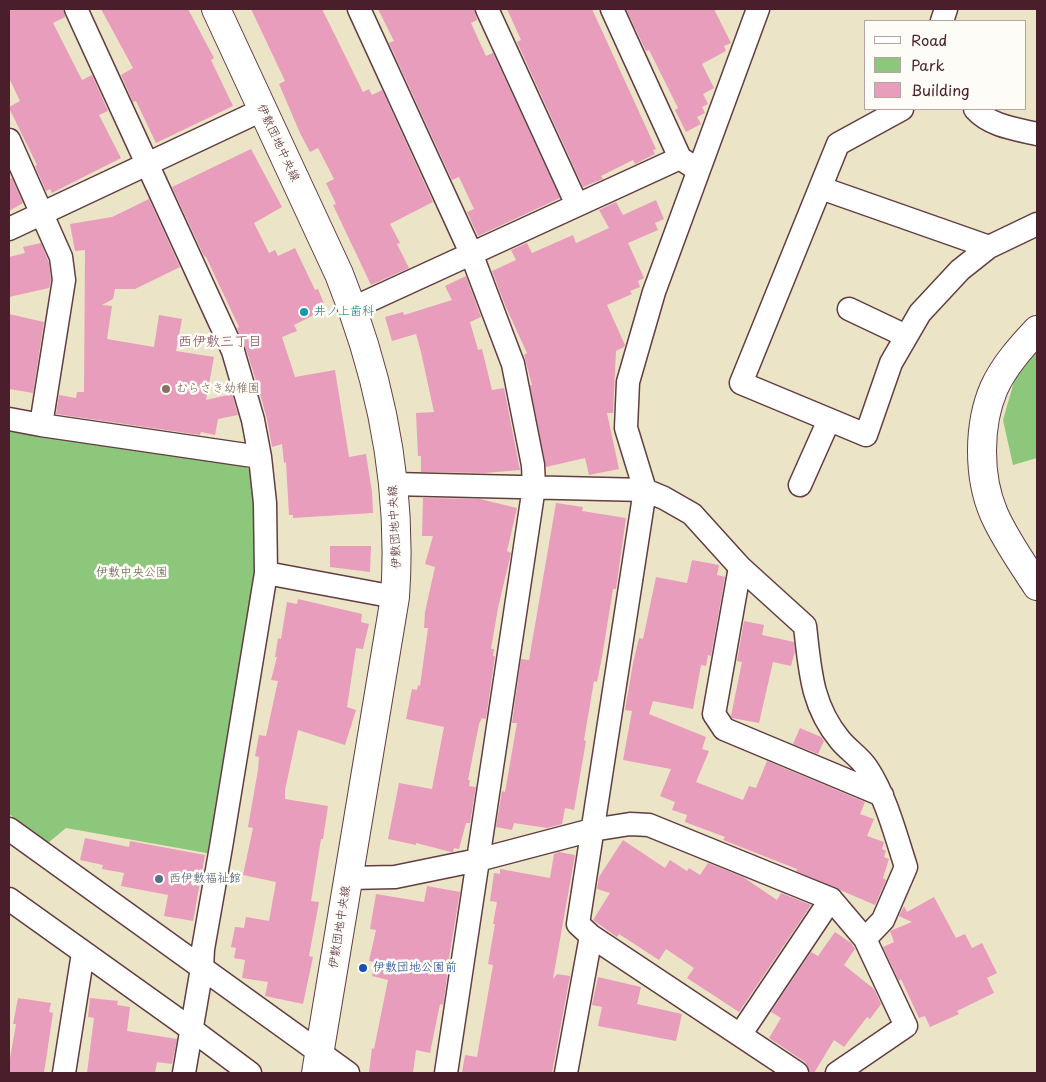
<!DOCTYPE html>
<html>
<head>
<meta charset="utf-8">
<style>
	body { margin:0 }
	#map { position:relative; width:1046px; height:1082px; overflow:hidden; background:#ece4c6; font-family:"Playpen Sans",sans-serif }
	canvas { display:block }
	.frame { position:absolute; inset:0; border:10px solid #4a1f2b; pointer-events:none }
	.legend { position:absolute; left:864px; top:20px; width:162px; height:90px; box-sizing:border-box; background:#fdfcf7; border:1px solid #b5a4a5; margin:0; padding:6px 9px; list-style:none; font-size:15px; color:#4a1f2b }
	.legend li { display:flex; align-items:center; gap:10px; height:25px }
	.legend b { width:25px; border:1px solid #b5a4a5 }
</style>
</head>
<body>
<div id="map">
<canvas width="1046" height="1082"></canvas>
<div class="frame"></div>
<ul class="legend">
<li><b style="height:6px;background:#fff"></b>Road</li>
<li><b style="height:14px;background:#8dc77b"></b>Park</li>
<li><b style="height:14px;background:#e89dbc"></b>Building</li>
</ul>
</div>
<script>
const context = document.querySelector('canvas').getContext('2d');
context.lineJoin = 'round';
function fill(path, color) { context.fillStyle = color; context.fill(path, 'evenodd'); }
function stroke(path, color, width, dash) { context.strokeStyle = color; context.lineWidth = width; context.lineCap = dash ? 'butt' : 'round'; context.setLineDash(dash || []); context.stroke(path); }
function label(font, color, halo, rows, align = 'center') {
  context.font = font + ' "Playpen Sans","Klee One",sans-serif'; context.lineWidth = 5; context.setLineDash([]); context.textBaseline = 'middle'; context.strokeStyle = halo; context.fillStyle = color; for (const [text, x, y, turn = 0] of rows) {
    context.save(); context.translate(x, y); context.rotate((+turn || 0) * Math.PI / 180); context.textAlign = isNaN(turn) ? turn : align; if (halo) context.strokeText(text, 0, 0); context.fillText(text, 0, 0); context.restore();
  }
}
fill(new Path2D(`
	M1037 351V458L1013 465 1003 420 1015 378Z
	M9 427 242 464 255 474 258 553 212 854 66 828 48 843 9 814Z`), '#8dc77b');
fill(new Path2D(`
	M9 9H63L65 17 53 23 82 80 92 75 108 111 99 115 121 158 52 193 50 189 46 191 35 166 37 165 9 108V107L20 101 9 78Z
	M101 9H188L214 58 211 60 233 106 156 143 136 101 133 102 121 75 133 68Z
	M251 9H322L363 92 369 89 372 95 382 90 433 202 390 224 400 243 397 244 409 268 371 285 333 205 336 204 326 183 334 179 318 148 310 152 300 133 279 84 285 81Z
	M378 9H474L477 20 471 23 486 56 493 53 560 198 478 236 467 212 474 209 459 177 452 180 389 43 394 41Z
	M507 9H592L656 149 653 150 655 154 635 164 633 160 601 176 603 179 583 187 517 42 521 40Z
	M626 9H714L731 43 724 46 726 51 702 64 714 88 703 94 708 104 702 107 705 113 697 117 701 124 686 132 675 110 678 108 649 50 646 51Z
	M251 149 282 207 254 223 269 253 275 250 278 256 295 248 315 290 318 289 326 309 294 325 297 331 282 337 295 377 335 370 349 457 366 454 372 492 373 513 293 518V515H289L286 462 284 463 282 444 272 447 267 419 258 387 247 352 237 328 239 327 206 257 204 256 172 187Z
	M12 178 23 203 9 211V179Z
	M149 199 180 267 135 289H115L113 299 102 305 112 306 107 339 154 347 159 315 182 319 176 351 214 357 206 400 232 394 238 415 218 419 215 435 201 432 200 435 56 414 59 395 76 398 77 392H84L85 250 75 251 70 224 112 217Z
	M656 200 664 219 655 223 658 230 628 243 644 278 638 281 640 287 630 291 632 294 607 305 625 345 624 347 616 351 613 413H607L619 469 589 475 585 458 546 467 530 385H532L524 355 527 353 505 305 492 271 516 260 511 250 527 243 532 253 573 235 576 243 609 228 599 210 616 202 623 215Z
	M41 243 49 263 51 280 49 288 9 297V257L25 253 23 247Z
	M466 276 481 317 470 322 478 350 482 349 492 390 504 388 520 470 484 473 421 472V456H418L416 413 434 412 421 352 416 334 392 341 385 317 403 312 404 315 452 300 445 286Z
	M9 314 44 322 33 393 9 389Z
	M423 498 480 499 517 508 507 551 511 553 498 608 491 649H494L493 656H495L486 719 482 718 479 724 468 780H470L469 786 476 787 470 823H466L459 849 454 848 453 852H451L416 843V845L388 839 399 783 432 789 444 727 406 719 412 689 417 690 418 685 420 686 428 628H424L425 612 435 567 425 564 433 536H422Z
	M556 503 583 507 582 511 626 518 616 589H613L602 657 597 682 594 681 584 740 586 741 574 810 565 808 562 824 547 828 514 823 512 830 496 827 502 791 505 792 517 723H512L521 659 529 660Z
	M330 546H371L370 572 330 567Z
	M692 560 719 565 717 575 725 577 711 656 708 655 706 666 701 665 693 709 653 701 649 714 706 737 702 749 709 751 696 782 743 800 749 786 756 788 767 761 865 802 860 814 874 819 867 836 884 842 882 849 886 851 884 857 889 859 883 878 886 880 875 905 796 871 797 869 723 840 725 837 685 822 687 815 672 810 675 802 660 796 671 769 623 760 632 711 625 710 633 663 639 638 643 639 656 577 687 583Z
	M298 599 362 614 361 622 369 624 363 649 356 648 347 707 356 710 345 745 298 730 285 790V799L328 806 323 839H321L311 901 319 902 309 956 313 957 303 1004 265 996 268 982 242 978 245 960 234 958 236 948 231 947 235 927 244 928 246 917 269 921 276 882 243 875 253 828 248 827 258 770 259 757 255 756 259 735 266 736 278 681 271 680 277 657H275L278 638 281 639 287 602 297 604Z
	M744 621 764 625 762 635 794 642 795 651 791 666 773 662 759 723 732 718 731 716 742 662 737 661Z
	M800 728 821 737 824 741 818 754 793 744Z
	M85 838 129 847 130 841 205 855 193 921 164 916 168 895 121 886 124 873 102 869 103 865 80 860Z
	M623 840 665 868 670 860 687 871 689 868 700 875 708 863 743 877 777 900 781 893 811 905 739 1012 687 978 694 968 666 949 659 960 619 934 617 937 593 920 610 893 597 889 599 877Z
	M559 852 575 855 553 979 557 974 570 976 552 1073H462L465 1055 477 1057 493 965 488 964 495 924H493L497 902 490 901 494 873 500 874V869L550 878 554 854Z
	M427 886 460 892 447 970H448L443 1005 440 1004 430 1053 416 1050 413 1073H369L372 1048 374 1049 388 980 372 976 376 962 369 961 376 930 370 929 376 894 424 902Z
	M934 897 956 938 965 934 972 948 982 943 997 973 987 978 994 993 957 1011 959 1014 930 1027 925 1016 919 1018 901 979 899 981 883 947 894 942 890 931 912 922 899 916 904 906 907 912Z
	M835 932 851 943 855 949 844 965 874 989 881 1004 870 1019 867 1017 844 1047 834 1040 814 1073H810L808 1067 805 1062 769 1038 781 1018 771 1012 811 952 818 956Z
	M598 977 641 987 637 1004 682 1014 676 1041 598 1026 602 1007 592 1005Z
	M18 998 51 1003 49 1012 53 1013 44 1073H9V1064L16 1024H13Z
	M90 998 118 1001 117 1005 130 1007 127 1031 177 1039 172 1064 157 1062 155 1073H87L94 1018 88 1017Z`), '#e89dbc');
const minor = new Path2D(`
	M76 9 233 351 253 420 260 457 265 503 266 573 221 847 203 949 202 968 184 1073
	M359 9 471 253 513 364 533 465 534 487 446 1073
	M487 9 577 205
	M612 9 680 158
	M942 21 946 9
	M902 109 838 144 741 383 866 435 891 363 920 313 960 270 989 247 1037 224
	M975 109C990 126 1016 129 1037 134
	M9 140 61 257 64 280 41 425
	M821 188 989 247
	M9 229 262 110
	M353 308 680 158 698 170
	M849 309 906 336
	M9 419 41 425 260 457
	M393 484 645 490 664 498 692 514 740 567 805 626C810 669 811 705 840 740 848 750 860 757 867 768 886 797 895 833 906 867L883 920 865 939
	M800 485 829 420
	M740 567 714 714 724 729 882 795
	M266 573 395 597
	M9 829 348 1073
	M348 878 395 877 478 860 592 830 630 824 649 825 831 899 865 939 906 1026 837 1073
	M9 899 191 1029 250 1073
	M591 936 797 1073
	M740 1035 831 899
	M64 1073 83 953
	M566 1073 591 936 578 924 645 490 626 428 628 382 654 292 758 9`);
const tertiary = new Path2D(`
	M216 9 339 274C381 378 403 485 395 597L316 1073
	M1037 330C1021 347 1004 366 994 388 978 425 978 477 994 514 1005 539 1022 563 1037 586`);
stroke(minor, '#623d42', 25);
stroke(tertiary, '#623d42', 30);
stroke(minor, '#fff', 22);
stroke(tertiary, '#fff', 28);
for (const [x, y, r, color] of [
	[304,312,5,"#0f9aa8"],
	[166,389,5,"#8d6e63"],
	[159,879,5,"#5c6f8a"],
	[363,968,5,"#1a4fb4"]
]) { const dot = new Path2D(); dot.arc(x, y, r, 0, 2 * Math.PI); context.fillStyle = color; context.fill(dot); stroke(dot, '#fdfcf7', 2); }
label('12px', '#4a1f2b', '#fdfcf7', [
	["伊敷団地中央線",278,143,65],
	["伊敷団地中央線",395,527,-93],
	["伊敷団地中央線",340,927,-81]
]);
label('12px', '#0d838f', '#fdfcf7', [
	["井ノ上歯科",314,312]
], 'left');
label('12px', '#785e54', '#fdfcf7', [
	["むらさき幼稚園",176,389]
], 'left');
label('12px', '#615a47', '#fdfcf7', [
	["伊敷中央公園",132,573]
]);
label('12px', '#4e5e75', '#fdfcf7', [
	["西伊敷福祉館",169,879]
], 'left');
label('12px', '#164399', '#fdfcf7', [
	["伊敷団地公園前",373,968]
], 'left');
label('14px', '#814b5e', '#fdfcf7', [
	["西伊敷三丁目",220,342]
]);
</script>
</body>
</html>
